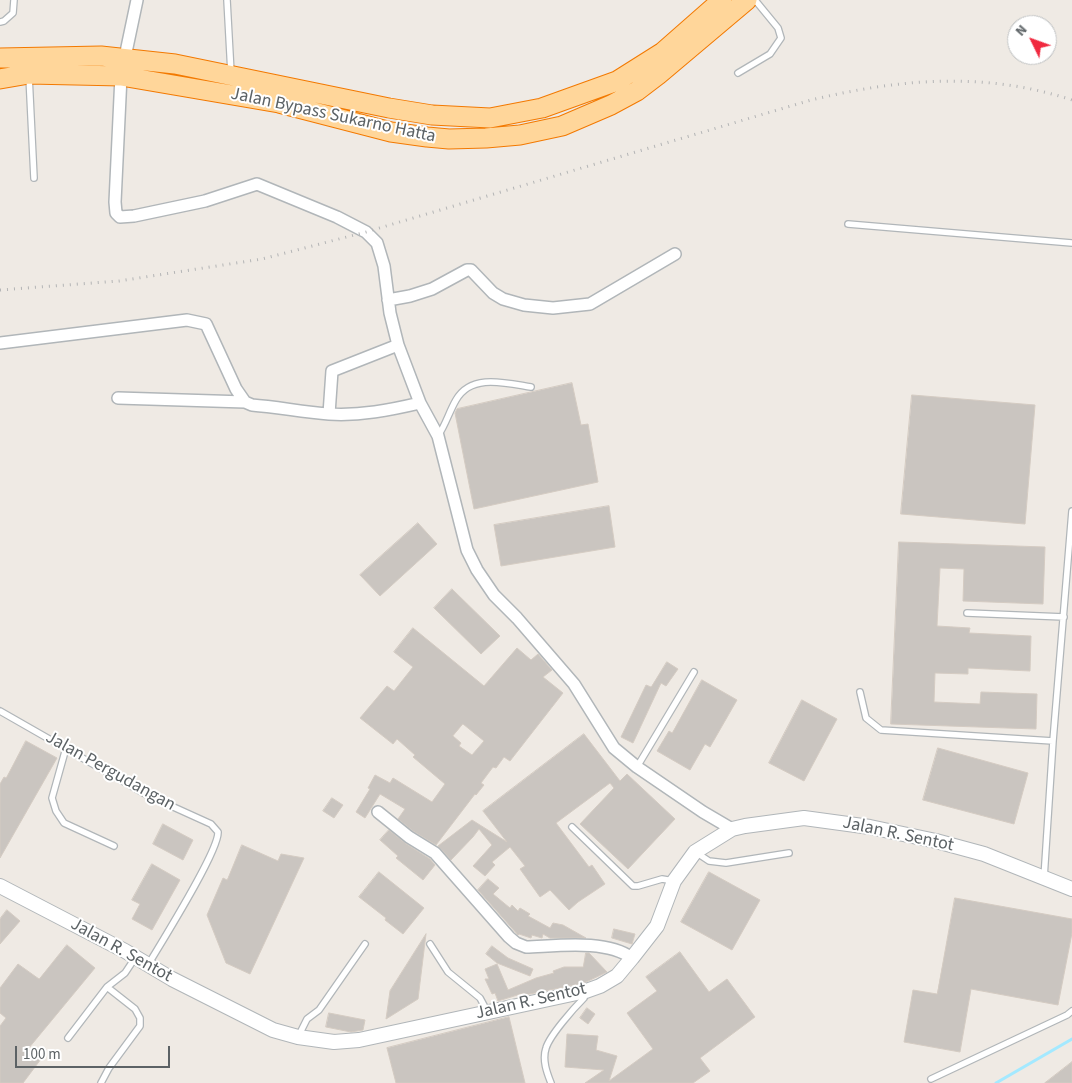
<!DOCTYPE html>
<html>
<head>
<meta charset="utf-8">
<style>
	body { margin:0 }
	#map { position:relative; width:1072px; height:1083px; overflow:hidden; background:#efeae4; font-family:"Source Sans 3",sans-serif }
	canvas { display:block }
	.north { position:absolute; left:1007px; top:15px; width:50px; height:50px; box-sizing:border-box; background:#fff; border:1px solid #bec0c1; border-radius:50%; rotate:312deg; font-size:14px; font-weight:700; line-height:20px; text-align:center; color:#5c6265 }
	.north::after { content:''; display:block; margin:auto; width:18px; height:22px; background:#f0293f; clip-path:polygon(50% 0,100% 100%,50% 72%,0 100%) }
	.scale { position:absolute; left:15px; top:1046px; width:155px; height:22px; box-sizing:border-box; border:2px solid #5c6265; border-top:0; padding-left:6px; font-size:15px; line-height:18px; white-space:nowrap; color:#5c6265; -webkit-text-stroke:4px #fff; paint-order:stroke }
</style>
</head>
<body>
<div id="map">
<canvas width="1072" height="1083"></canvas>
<div class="north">N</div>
<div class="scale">100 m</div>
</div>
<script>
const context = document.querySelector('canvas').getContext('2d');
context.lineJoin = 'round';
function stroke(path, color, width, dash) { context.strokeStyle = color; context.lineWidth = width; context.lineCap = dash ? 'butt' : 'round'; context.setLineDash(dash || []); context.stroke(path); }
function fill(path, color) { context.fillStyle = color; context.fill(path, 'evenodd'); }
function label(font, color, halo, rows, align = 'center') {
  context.font = font + ' "Source Sans 3",sans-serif'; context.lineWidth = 4; context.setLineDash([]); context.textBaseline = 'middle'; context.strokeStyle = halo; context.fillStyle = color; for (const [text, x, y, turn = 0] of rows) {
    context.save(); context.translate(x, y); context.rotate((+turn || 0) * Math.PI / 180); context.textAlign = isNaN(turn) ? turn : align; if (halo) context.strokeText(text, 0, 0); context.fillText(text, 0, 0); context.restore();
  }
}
stroke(new Path2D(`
	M996 1083 1072 1039`), '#a4e9ff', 3);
const building = new Path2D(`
	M572 383 581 425 588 424 598 482 474 509 455 413 457 409Z
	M912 395 1035 405 1025 524 901 514Z
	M609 506 615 547 501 566 494 525Z
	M418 523 437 544 380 596 360 575Z
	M899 542 1045 547 1043 604 963 601 964 569 940 568 937 626 970 628 969 633 1031 636 1030 671 968 668V674L935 673 934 702 980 704 981 692 1037 694 1036 729 891 724Z
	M452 589 500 636 481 654 434 608Z
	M413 628 484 686 517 648 531 660 538 654 552 670 543 677 563 693 510 761 504 757 496 768 493 767 481 783 484 785 476 795 475 794 436 845 413 831 398 819 405 809 380 794 365 818 356 812 370 789 368 788 375 775 390 783 393 778 432 802 445 784 413 757 415 755 397 739 393 744 360 718 387 686 394 691 413 667 394 652ZM463 724 484 741 472 755 459 746 461 743 453 736Z
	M667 662 678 669 666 686 661 683 633 743 621 737 646 685 651 687Z
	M702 680 737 700 710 747 705 744 690 770 657 751 669 731 672 733Z
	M802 700 837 719 804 781 769 763Z
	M584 734 620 781 627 774 675 819 628 869 580 824 614 788 610 783 556 823 589 867 592 865 605 884 578 902 569 910 550 890 540 897 520 869 525 866 510 847 492 862 495 865 485 876 473 866 492 845 479 829 473 837 451 860 438 846 472 820 507 842 483 811Z
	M26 741 57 758 0 858V784L4 777 6 778Z
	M938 748 1028 773 1014 824 923 800Z
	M332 798 343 805 334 818 323 811Z
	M163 824 193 840 183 860 153 844Z
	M389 830 405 843 430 859 435 865 423 880 396 858 398 856 380 840Z
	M242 845 278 861 281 854 304 858 250 974 226 963 207 915 223 878 227 880Z
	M152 864 180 880 152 930 132 919 140 904 132 900Z
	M379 872 424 908 403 934 385 920 386 918 359 897Z
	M709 872 760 900 732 950 681 922Z
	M488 879 499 888 493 894 510 908 512 905 518 911 520 908 530 914 528 916 550 928 553 923 563 925 586 938H550L543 934 542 938 532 935 531 938 519 934 518 935 478 890Z
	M955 898 1072 919V933L1058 1005 971 989 960 1052 904 1042 913 990 937 994Z
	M7 910 20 921 0 944V919Z
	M614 929 635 934 632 944 612 938Z
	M426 934 418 999 386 1019 390 991Z
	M67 945 95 968 28 1049 41 1059 23 1083H0V1026L6 1018 0 1013V988L18 964 39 979Z
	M492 946 508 958 533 969 530 976 497 963 486 954Z
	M680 952 709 992 727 979 755 1017 700 1058 710 1071 693 1083H585L604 1070 565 1067 567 1034 598 1036 596 1050 617 1056 609 1081 653 1049 627 1013 657 991 646 977Z
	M586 953H589L607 972 584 983 525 995 524 993 498 1001 495 993 492 994 485 979H489L485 969 497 964 508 990 536 978 554 973 553 971 564 967H583Z
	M587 1008 595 1014 588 1024 580 1018Z
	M329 1013 365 1020 363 1030 351 1032 326 1027Z
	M509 1017 525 1083H396L387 1048Z
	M1072 1062V1083H1045Z`);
fill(building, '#cac5c0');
stroke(building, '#d4cbc2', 1);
const service = new Path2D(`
	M227 0 231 73
	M0 22 4 21 13 13 14 0
	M738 73 770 54 781 38 778 28 755 0
	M29 76 34 178
	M848 224 1072 243
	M438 436C446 424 449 412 456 400 471 373 506 383 531 387
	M967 613 1064 617
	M860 692 866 718 881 730 1053 741
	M0 711 147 795 211 824 218 832C219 851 161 943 148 965
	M66 748 52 798 56 811 64 823 114 846
	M637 767 694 672
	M572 827 633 886H638L662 879 674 881
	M697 853 709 861 726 863 789 853
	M1044 878 1053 741 1072 511
	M430 944 448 972 480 998 487 1011
	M298 1037 307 1019 319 1010 365 944
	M68 1038 107 987 125 973 135 958
	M931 1079 1067 1015 1072 1011
	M101 1083 109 1068 140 1026V1018L135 1009 107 987
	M551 1083C547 1073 542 1060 546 1048 550 1035 574 1008 584 998L585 992`);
const minor = new Path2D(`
	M137 0 121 76 115 202 116 213 120 217 134 216 205 201 257 184 337 217 366 232 377 243 384 266 390 313 398 345 420 403 438 436 467 550 477 570 494 595 517 618 574 684 614 748 637 767 703 812 732 829
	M388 300 410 296 432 289 467 270H471L493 293 503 299 524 305 553 308 590 304 675 254
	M0 343 187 320 206 324 236 389 245 402 252 405C277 407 303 412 329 414 360 416 390 410 420 403
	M118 398 245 402
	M329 414 332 371 398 345
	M378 812 409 837 435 853 509 937 516 943 526 947C557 946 606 939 632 958`);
const tertiary = new Path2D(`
	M0 886 125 951 172 979 273 1030 298 1037 334 1042 359 1040 586 991 600 986 617 976 632 958 657 926 674 881 695 852 732 829 745 826 804 818 870 827 936 841 984 854 1072 889`);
const trunk = new Path2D(`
	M0 58 101 56 175 64 389 108 432 115 490 118 542 108 617 81 663 52 722 0
	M0 79 29 74 121 76 279 103 391 132 427 137 449 139 486 138 520 135 562 126 611 105 637 91 658 75 747 0`);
stroke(service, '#b1b6b9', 8);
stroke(minor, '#b1b6b9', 14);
stroke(tertiary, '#b1b6b9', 16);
stroke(trunk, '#f37900', 21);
stroke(service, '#fff', 5.5);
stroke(minor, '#fff', 11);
stroke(tertiary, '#fff', 14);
stroke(trunk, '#ffd69a', 19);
stroke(new Path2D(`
	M0 290 119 281 262 259 366 232 811 100C899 79 984 71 1072 100`), '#b3b4b5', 3, [1, 6]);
label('18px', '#5c6265', '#fff', [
	["Jalan Bypass Sukarno Hatta",333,116,12],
	["Jalan Pergudangan",110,772,29],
	["Jalan R. Sentot",898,835,12],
	["Jalan R. Sentot",121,951,29],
	["Jalan R. Sentot",531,1002,-13]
]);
</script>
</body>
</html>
